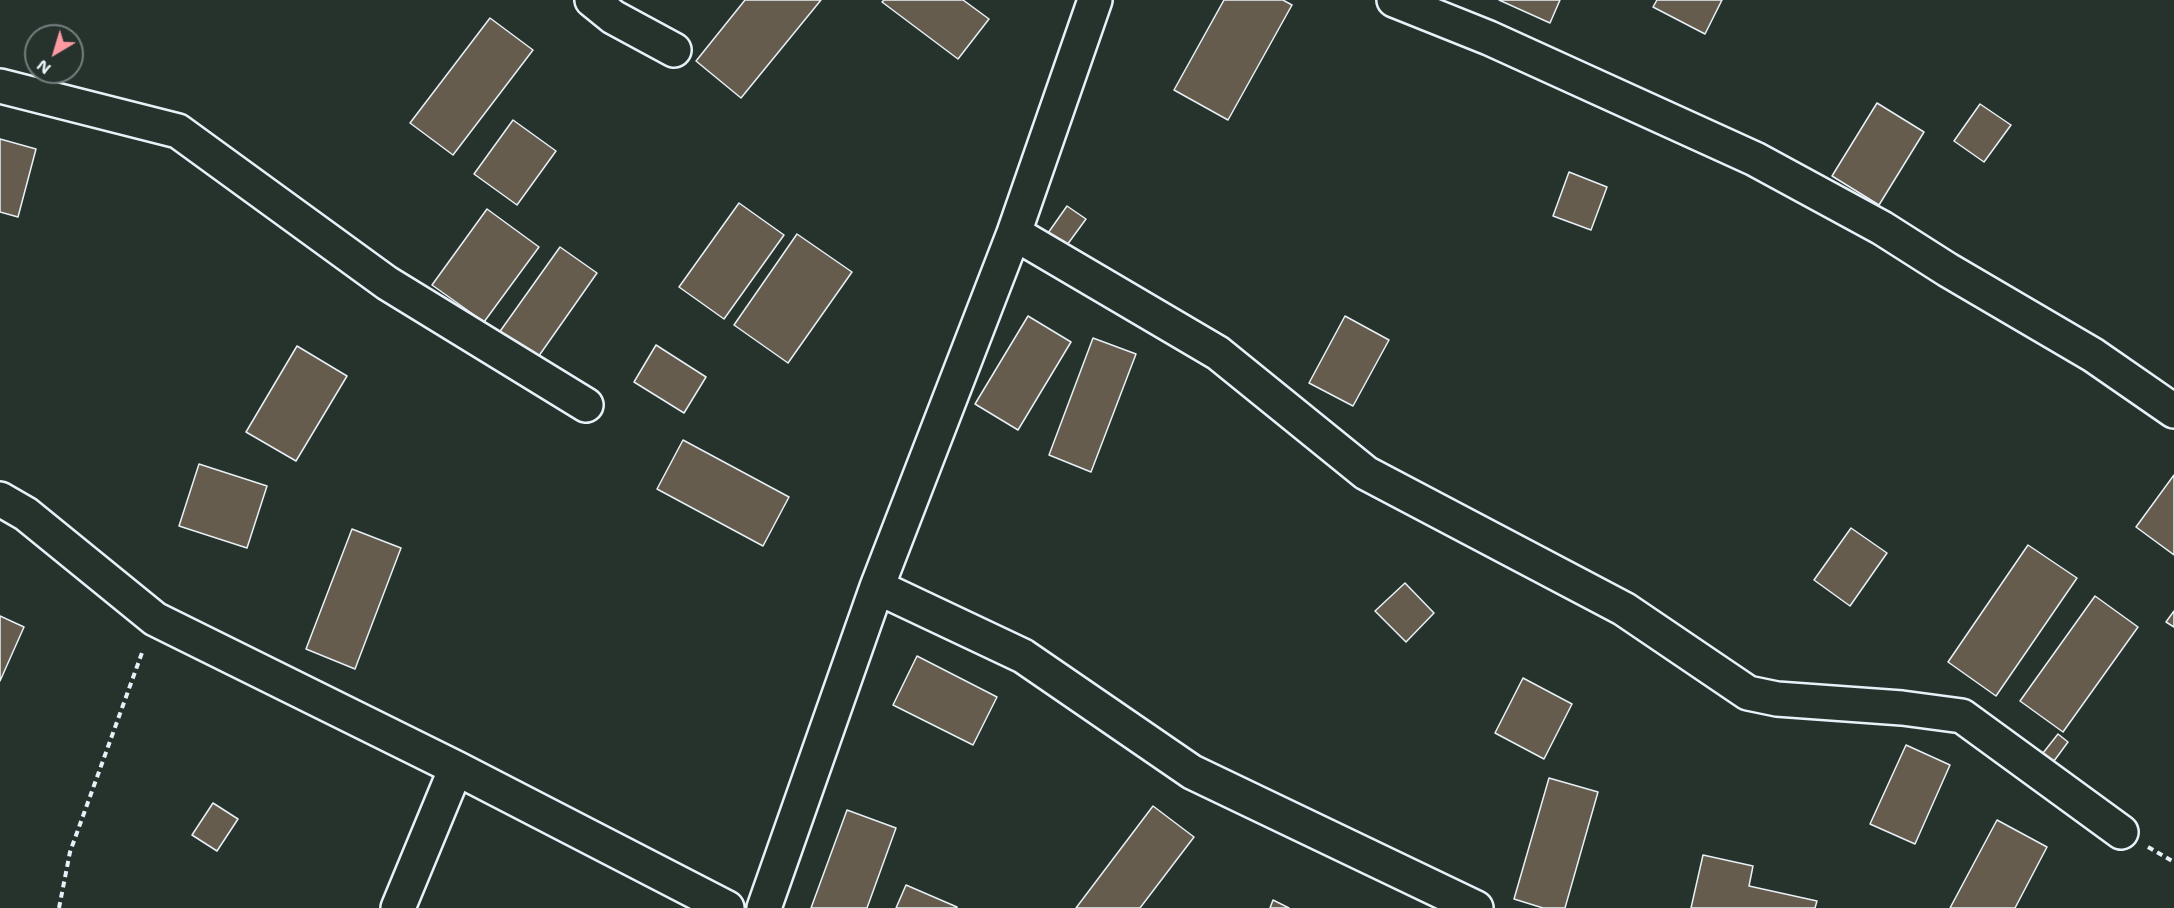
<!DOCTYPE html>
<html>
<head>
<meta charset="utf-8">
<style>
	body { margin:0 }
	#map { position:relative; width:2174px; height:908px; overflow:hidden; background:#26332d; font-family:"Shantell Sans",sans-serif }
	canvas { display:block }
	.north { position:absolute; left:24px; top:24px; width:60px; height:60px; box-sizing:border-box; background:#26332d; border:2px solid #747f7e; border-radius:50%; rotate:218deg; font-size:16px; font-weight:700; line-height:24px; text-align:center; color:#e8f1f8 }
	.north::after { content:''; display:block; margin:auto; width:21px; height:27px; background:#ff9aa2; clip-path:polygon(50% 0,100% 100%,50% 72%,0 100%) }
</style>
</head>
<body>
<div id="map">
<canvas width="2174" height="908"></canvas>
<div class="north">N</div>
</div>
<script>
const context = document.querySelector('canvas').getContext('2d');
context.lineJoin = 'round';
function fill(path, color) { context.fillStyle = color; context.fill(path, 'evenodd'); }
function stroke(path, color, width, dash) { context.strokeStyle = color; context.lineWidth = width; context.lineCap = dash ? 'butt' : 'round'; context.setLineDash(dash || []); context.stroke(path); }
const building = new Path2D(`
	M745 0H821L741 98 696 61Z
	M884 0H963L989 19 958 59 882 2Z
	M1224 0H1283L1292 5 1228 120 1174 90Z
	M1499 0H1560L1550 23Z
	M1657 0H1722L1705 34 1653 7Z
	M490 18 533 50 453 155 410 123Z
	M1877 103 1924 132 1879 205 1832 176Z
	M1980 104 2011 125 1984 162 1954 141Z
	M513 120 556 151 517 205 474 174Z
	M0 139 36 149 18 217 0 212Z
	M1569 172 1607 187 1591 230 1553 216Z
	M739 203 784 235 724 319 679 287Z
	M1067 206 1086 219 1059 256 1041 243Z
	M487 209 539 247 484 322 432 285Z
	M797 234 852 272 788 363 734 325Z
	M560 247 597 273 529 370 491 344Z
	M1028 316 1071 342 1018 430 975 404Z
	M1345 316 1389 340 1353 406 1309 383Z
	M1093 338 1136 354 1091 472 1049 455Z
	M656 345 706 377 684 413 634 382Z
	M297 346 347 376 296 461 246 432Z
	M683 440 789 497 763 546 657 489Z
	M199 464 267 486 247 548 179 526Z
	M2174 475V555L2136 527Z
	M1851 528 1887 553 1850 606 1814 580Z
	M352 529 401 548 355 669 306 649Z
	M2028 545 2077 578 1996 696 1948 662Z
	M1405 583 1434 613 1406 642 1375 611Z
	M2095 596 2138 627 2063 732 2020 701Z
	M2174 611V627L2166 622Z
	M0 616 24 627 0 681Z
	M917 656 997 697 973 745 893 705Z
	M1523 678 1572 704 1544 759 1495 733Z
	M2058 734 2068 742 2054 761 2043 753Z
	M1906 745 1950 765 1915 844 1870 824Z
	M1549 778 1598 792 1565 908H1543L1514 899Z
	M213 803 238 819 217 851 192 835Z
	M1153 806 1194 837 1140 908H1076Z
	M847 810 896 828 867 908H811Z
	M1997 820 2047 847 2015 908H1950Z
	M1703 855 1753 866 1749 886 1817 901 1815 908H1691Z
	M906 885 957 907V908H896Z
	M1273 900 1289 908H1270Z`);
fill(building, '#655c4e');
stroke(building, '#e8f1f8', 1.5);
const street = new Path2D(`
	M592 0 613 17 674 50
	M1394 0 1489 38 1755 159 1882 228 1948 270 2093 355 2174 411
	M0 86 178 131 387 283 586 405
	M1014 233 1218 353 1366 473 1624 609 1748 693 1777 699 1902 708 1962 716 2121 832
	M0 499 26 514 155 619 456 768 727 908
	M877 587 1023 656 1192 772 1476 908
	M398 908 456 768
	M764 908 877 587 1014 233 1095 0`);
stroke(street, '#e8f1f8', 38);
stroke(new Path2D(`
	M2148 847 2174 862
	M59 908 70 852 143 650`), '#e8f1f8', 4, [6, 4.5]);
stroke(street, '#26332d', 33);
</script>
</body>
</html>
